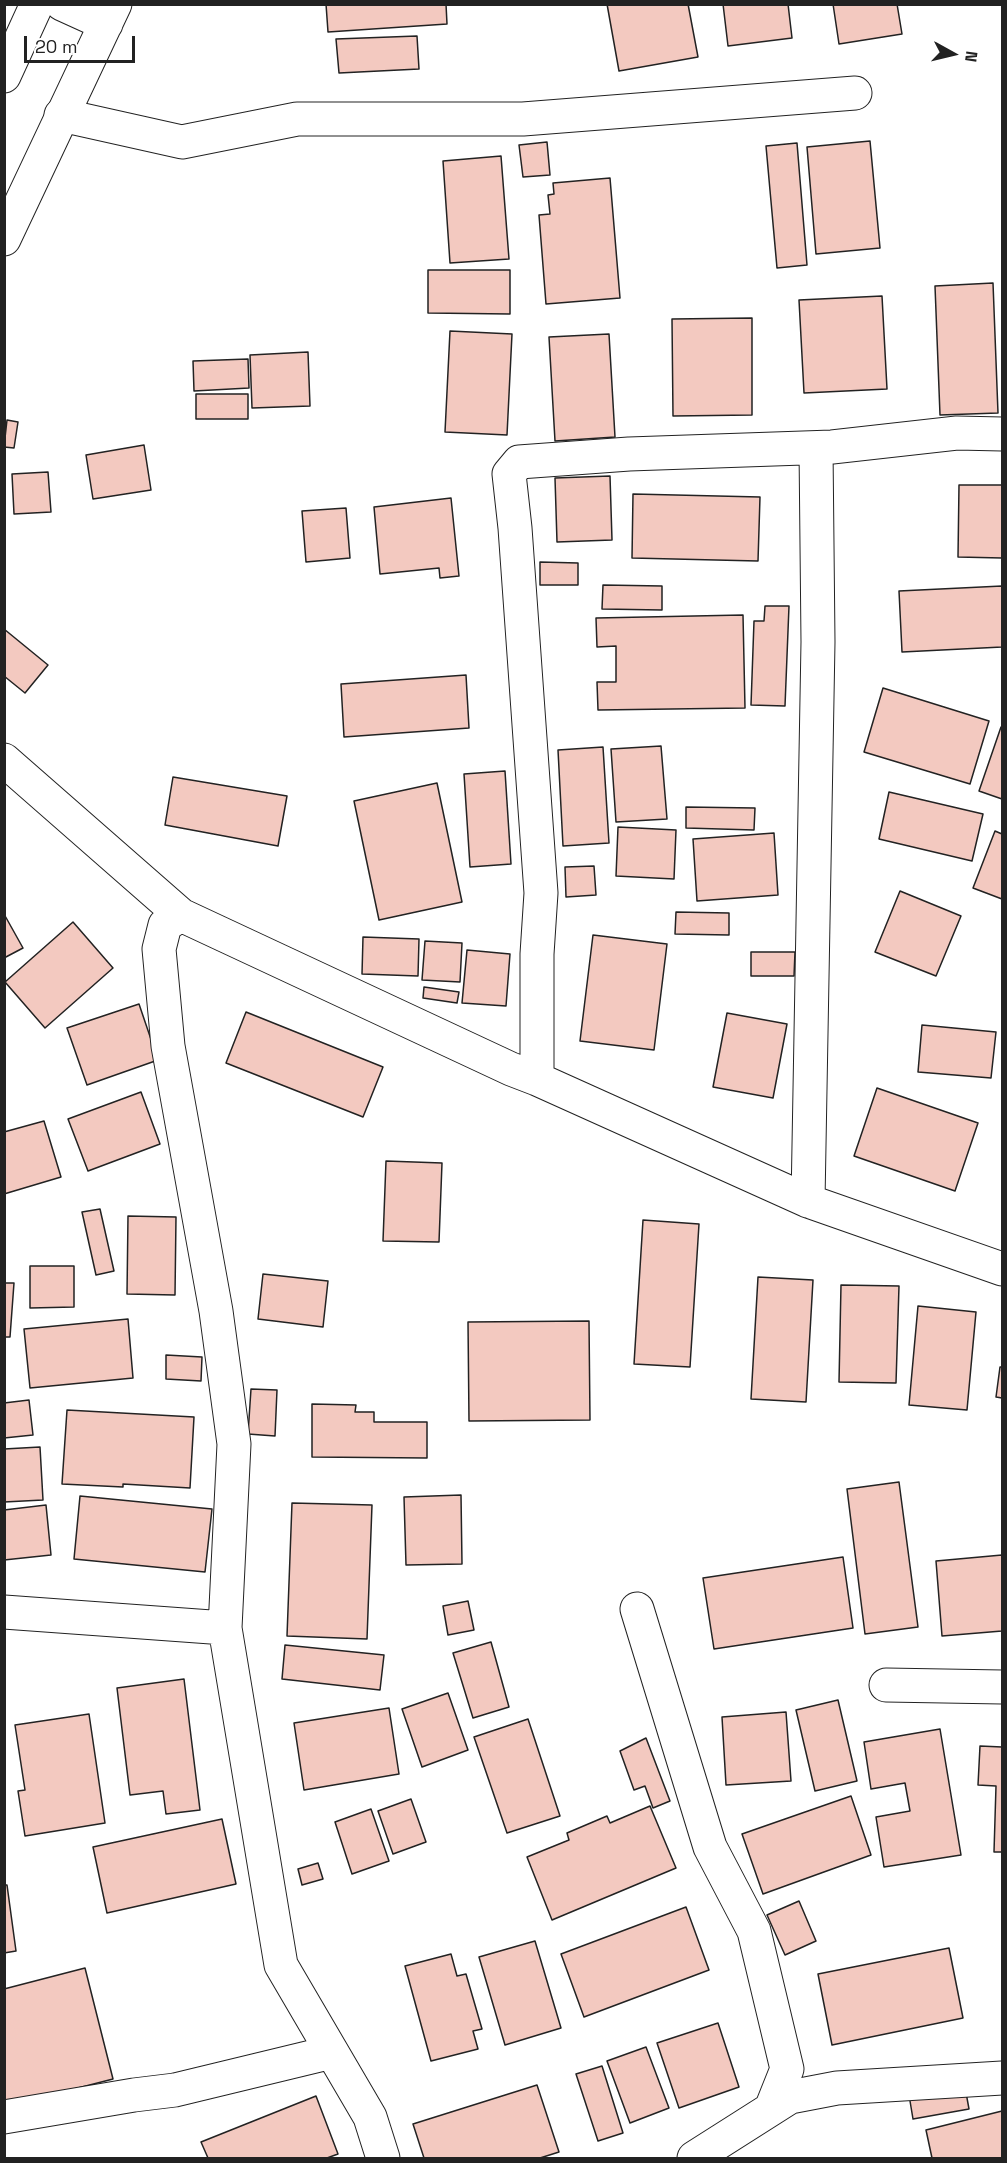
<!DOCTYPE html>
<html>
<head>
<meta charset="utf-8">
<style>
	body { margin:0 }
	#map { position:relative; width:1007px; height:2163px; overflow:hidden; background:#fff; font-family:"Space Grotesk",sans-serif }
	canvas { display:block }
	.frame { position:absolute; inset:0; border:6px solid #222; pointer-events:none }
	.north { position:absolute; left:923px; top:24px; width:60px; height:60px; -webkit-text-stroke:4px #fff; paint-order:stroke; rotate:98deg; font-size:16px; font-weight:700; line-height:24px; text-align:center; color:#222 }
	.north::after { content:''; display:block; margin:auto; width:21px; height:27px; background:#222; clip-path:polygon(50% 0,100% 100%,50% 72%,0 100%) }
	.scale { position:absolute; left:24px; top:36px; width:111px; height:27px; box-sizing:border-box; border:3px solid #222; border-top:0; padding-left:8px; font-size:18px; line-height:21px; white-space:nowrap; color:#222; -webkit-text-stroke:4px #fff; paint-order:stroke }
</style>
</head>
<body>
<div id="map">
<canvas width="1007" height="2163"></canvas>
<div class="frame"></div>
<div class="north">N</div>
<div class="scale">20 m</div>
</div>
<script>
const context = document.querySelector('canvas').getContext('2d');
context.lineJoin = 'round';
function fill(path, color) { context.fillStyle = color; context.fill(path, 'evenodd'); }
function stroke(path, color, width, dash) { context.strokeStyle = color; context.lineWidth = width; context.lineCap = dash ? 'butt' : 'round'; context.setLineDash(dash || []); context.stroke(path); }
const building = new Path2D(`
	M326 4H446L447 24 328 32Z
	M607 4H688L698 57 619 71Z
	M723 4H788L792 38 728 46Z
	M833 4H897L902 34 839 44Z
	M417 36 419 69 339 73 336 39Z
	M870 141 880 248 816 254 807 147Z
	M547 142 550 175 523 177 519 145Z
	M797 143 807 265 777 268 766 146Z
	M501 156 509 259 450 263 443 161Z
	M610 178 620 298 546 304 539 215 550 214 548 195 554 194 553 183Z
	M428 270H510V314L428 313Z
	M993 283 998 413 940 415 935 286Z
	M882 296 887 389 804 393 799 300Z
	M752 318V415L673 416 672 319Z
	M450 331 512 334 507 435 445 432Z
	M609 334 615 437 555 441 549 337Z
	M308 352 310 406 252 408 250 355Z
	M248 359 249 388 194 391 193 361Z
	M196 394H248V419H196Z
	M7 420 18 422 14 448 4 447Z
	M144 445 151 490 93 499 86 455Z
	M48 472 51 512 14 514 12 474Z
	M610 476 612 540 557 542 555 478Z
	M959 485H1002V558L958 557Z
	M633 494 760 497 758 561 632 558Z
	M451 498 459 576 440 578 439 568 380 574 374 507Z
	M346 508 350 558 306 562 302 511Z
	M540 562 578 563V585H540Z
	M603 585 662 586V610L602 609Z
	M1002 586V647L902 652 899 591Z
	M765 606H789L785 706 751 705 754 621H764Z
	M743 615 745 708 598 710 597 682H616V646L597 647 596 618Z
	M4 629 48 665 25 693 4 676Z
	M466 675 469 728 344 737 341 684Z
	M883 688 989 721 970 784 864 752Z
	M1001 727H1002V799L979 791Z
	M661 746 667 819 616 822 611 749Z
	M603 747 609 843 563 846 558 750Z
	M505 771 511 864 470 867 464 774Z
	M173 777 287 796 278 846 165 825Z
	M437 783 462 902 379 920 354 801Z
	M889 792 983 814 972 861 879 839Z
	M686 807 755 808 754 830 686 828Z
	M618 827 676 830 674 879 616 876Z
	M995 831 1002 834V899L973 888Z
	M774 833 778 895 697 901 693 839Z
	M594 866 596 895 566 897 565 867Z
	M900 891 961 916 936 976 875 952Z
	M676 912 729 913V935L675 934Z
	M4 914 23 948 4 958Z
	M73 922 113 968 45 1028 5 982Z
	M593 935 667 944 654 1050 580 1041Z
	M363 937 419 939 418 976 362 974Z
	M425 941 462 943 460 982 422 980Z
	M467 950 510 954 506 1006 462 1003Z
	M751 952H795L794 976H751Z
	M424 987 459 992 457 1003 423 998Z
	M139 1004 158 1060 87 1085 67 1028Z
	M246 1012 383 1067 363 1117 226 1063Z
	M727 1013 787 1024 773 1098 713 1087Z
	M922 1025 996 1032 991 1078 918 1072Z
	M877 1088 978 1123 955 1191 854 1156Z
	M141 1092 160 1144 88 1171 68 1119Z
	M44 1121 61 1177 4 1194V1132Z
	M386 1161 442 1163 439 1242 383 1241Z
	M100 1209 114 1271 96 1275 82 1212Z
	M128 1216 176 1217 175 1295 127 1294Z
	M643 1220 699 1224 690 1367 634 1364Z
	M30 1266H74V1307L30 1308Z
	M263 1274 328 1281 323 1327 258 1319Z
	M758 1277 813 1280 806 1402 751 1399Z
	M4 1283H14L10 1337H4Z
	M841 1285 899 1286 896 1383 839 1382Z
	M918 1306 976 1312 967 1410 909 1405Z
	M128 1319 133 1378 30 1388 24 1329Z
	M589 1321 590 1420 469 1421 468 1322Z
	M166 1355 202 1357 201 1381 166 1379Z
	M1000 1367H1002V1398L996 1397Z
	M251 1389 277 1390 275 1436 248 1434Z
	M29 1400 33 1435 4 1438V1403Z
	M312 1404 356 1405 355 1412H374V1422H427V1458L312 1457Z
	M67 1410 194 1417 190 1488 123 1484V1487L62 1484Z
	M40 1447 43 1500 4 1502V1449Z
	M899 1482 918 1627 865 1634 847 1489Z
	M461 1495 462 1564 406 1565 404 1497Z
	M80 1496 212 1509 205 1572 74 1559Z
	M292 1503 372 1505 367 1639 287 1636Z
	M46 1505 51 1555 4 1560V1510Z
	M1002 1555V1631L942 1636 936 1561Z
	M843 1557 853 1628 714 1649 703 1578Z
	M468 1601 474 1630 448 1635 443 1606Z
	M491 1642 509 1707 473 1718 453 1653Z
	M285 1645 384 1655 380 1690 282 1679Z
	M184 1679 200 1810 166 1814 163 1791 130 1795 117 1688Z
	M448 1693 468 1750 422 1767 402 1709Z
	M838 1700 857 1781 815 1791 796 1710Z
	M389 1708 399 1774 304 1790 294 1723Z
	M786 1712 791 1781 726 1785 722 1717Z
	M89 1714 105 1823 25 1836 18 1791 25 1790 15 1725Z
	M528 1719 560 1816 507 1833 474 1737Z
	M940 1729 961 1855 884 1867 876 1817 910 1811 905 1783 871 1789 864 1742Z
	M646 1738 670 1801 653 1808 645 1786 634 1790 620 1751Z
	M980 1746 1002 1747V1852H994L996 1786 978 1785Z
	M851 1796 871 1855 763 1894 742 1834Z
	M411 1799 426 1842 393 1854 378 1811Z
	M650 1806 676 1868 552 1920 527 1857 569 1840 567 1833 607 1816 610 1823Z
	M371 1809 389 1861 352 1874 335 1822Z
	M222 1819 236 1884 107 1913 93 1847Z
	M318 1863 323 1879 302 1885 298 1869Z
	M4 1885H7L16 1951 4 1953Z
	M799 1901 816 1941 785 1955 767 1915Z
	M686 1907 709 1970 584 2017 561 1954Z
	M535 1941 561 2028 505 2045 479 1957Z
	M949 1948 963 2018 832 2045 818 1974Z
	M451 1954 457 1976 466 1974 482 2029 473 2031 478 2049 431 2061 405 1966Z
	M85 1968 113 2079 4 2107V1989Z
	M718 2023 739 2087 679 2108 657 2043Z
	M646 2047 669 2108 630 2123 607 2061Z
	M602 2066 623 2133 598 2141 576 2074Z
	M537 2085 559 2152 540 2158H424L413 2124Z
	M965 2087 969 2109 913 2119 908 2089Z
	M316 2096 338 2154 327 2158H208L201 2142Z
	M1002 2111V2158H932L926 2130Z`);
fill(building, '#f3c9c0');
stroke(building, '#222', 1.5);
const street = new Path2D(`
	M61 115 182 142 297 119H523L855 93
	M4 760 181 915 511 1069 537 1079 808 1201 1002 1269
	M181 915 165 925 159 949 168 1046 216 1311 234 1444 225 1628 281 1965 370 2117 383 2158
	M537 1079V954L541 893 515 528 509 474 519 462 629 454 832 447 957 433 1002 434
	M808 1201 818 642 816 448
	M637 1609 710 1847 754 1931 787 2069 771 2109
	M4 1612 225 1628
	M886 1685 1002 1687
	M4 2117 134 2095 175 2090 332 2052
	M694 2158 790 2097 837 2088 1002 2078`);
const primary = new Path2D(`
	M62 4 106 24
	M4 76 37 4
	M4 239 115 4`);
stroke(street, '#222', 35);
stroke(primary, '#222', 35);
stroke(street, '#fff', 33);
stroke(primary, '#fff', 33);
</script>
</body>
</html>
